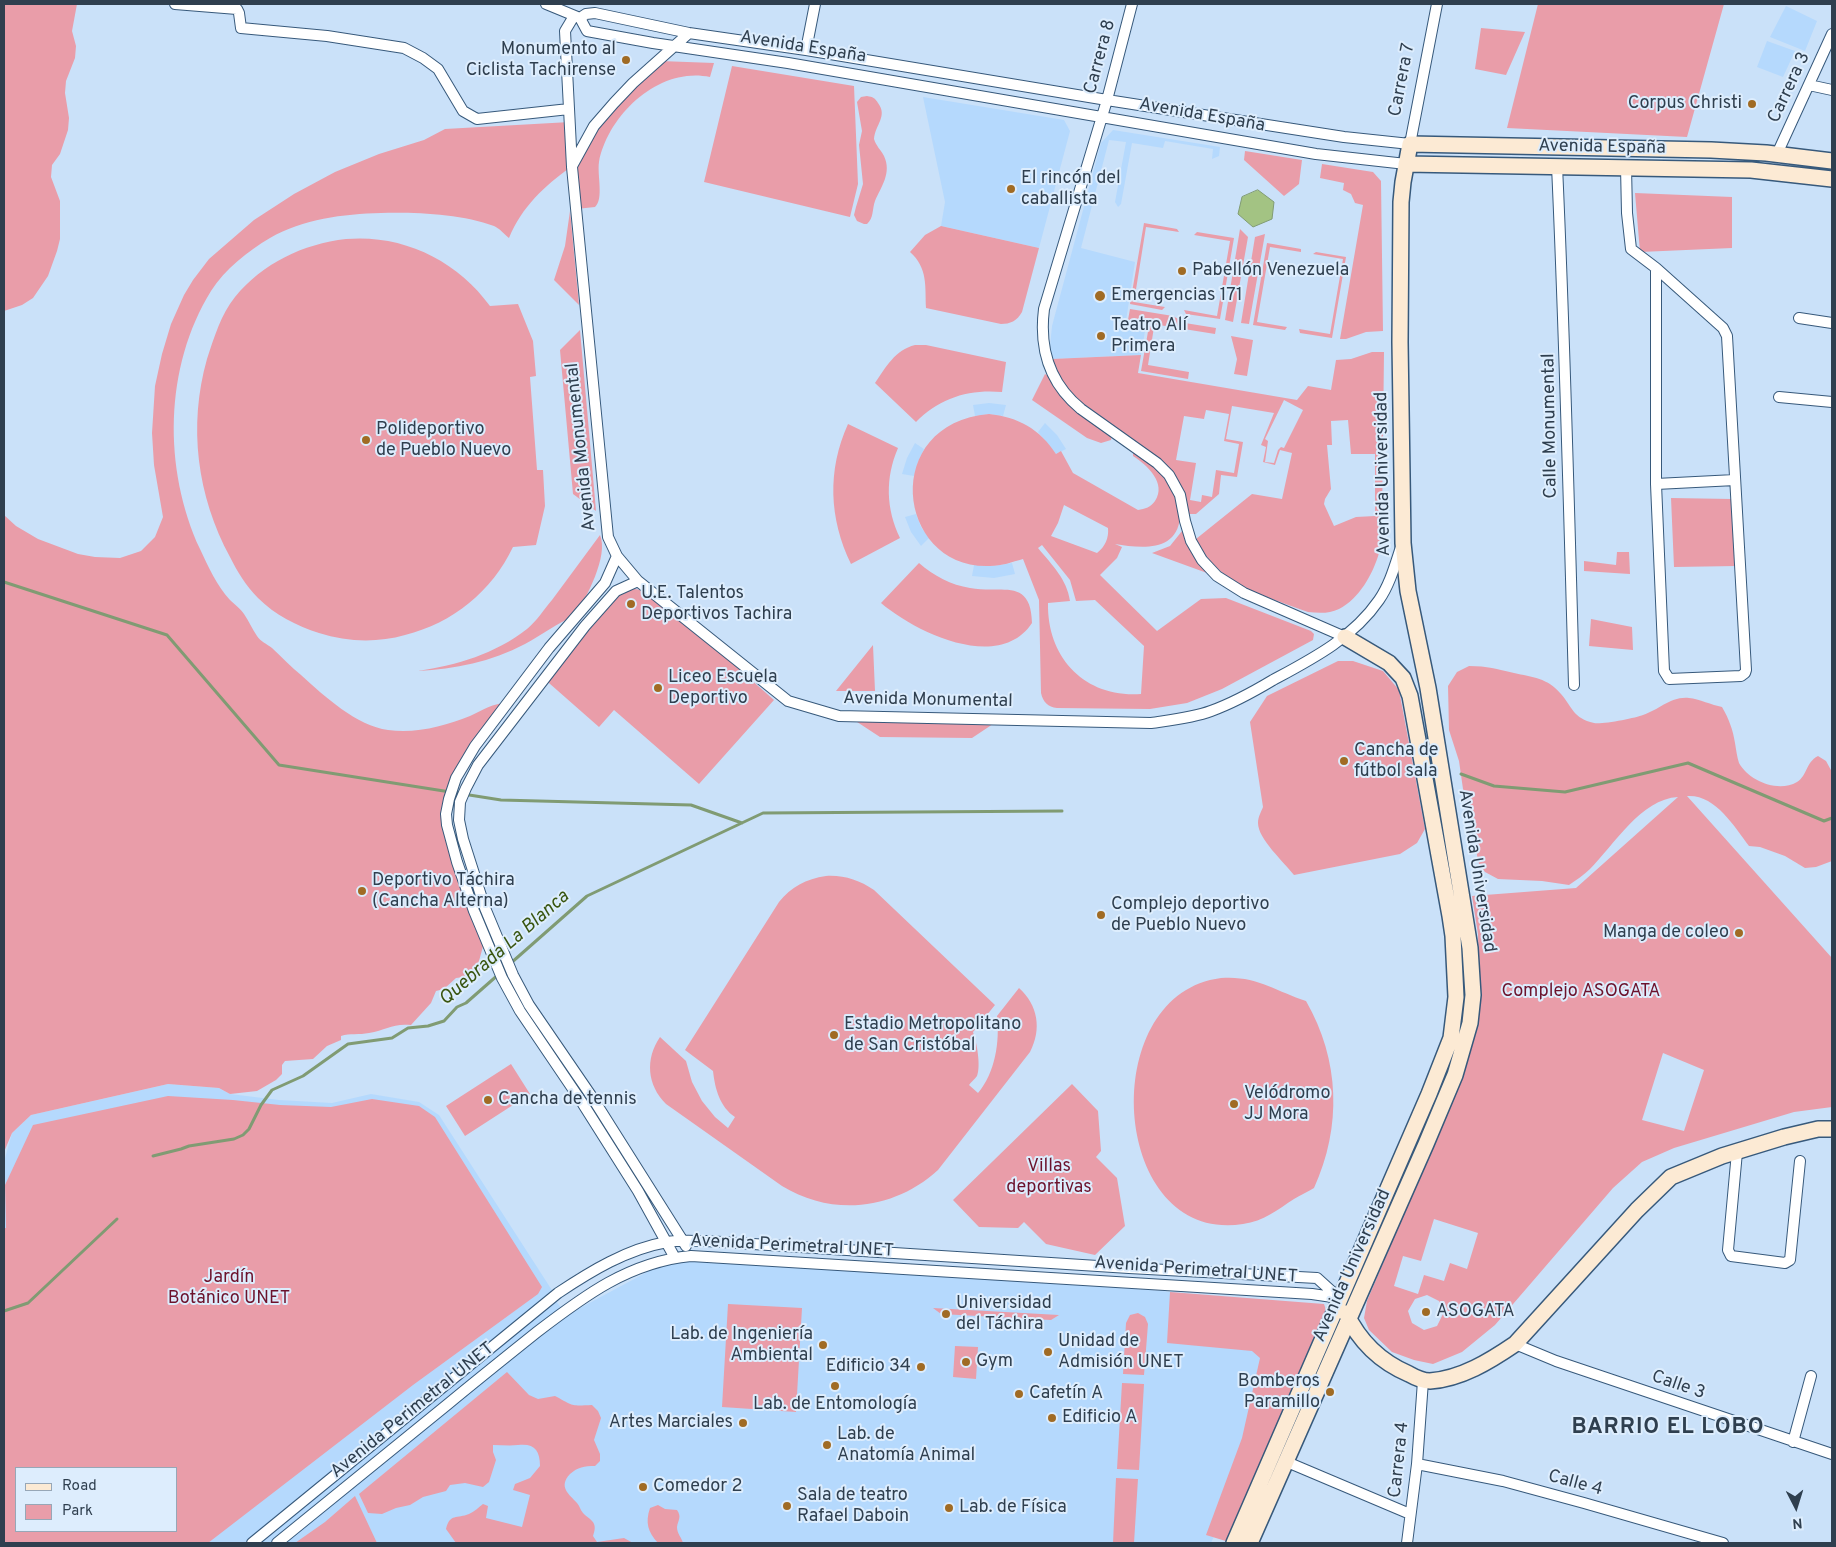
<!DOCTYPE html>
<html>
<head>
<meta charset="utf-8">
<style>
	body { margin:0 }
	#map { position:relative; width:1836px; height:1547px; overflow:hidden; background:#cae1f9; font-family:Overpass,sans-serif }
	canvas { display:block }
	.frame { position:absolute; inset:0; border:5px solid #2f3f4f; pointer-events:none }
	.legend { position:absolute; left:15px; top:1467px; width:162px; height:65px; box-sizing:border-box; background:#ddedfd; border:1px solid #97a7b7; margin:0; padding:6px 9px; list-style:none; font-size:15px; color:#2f3f4f }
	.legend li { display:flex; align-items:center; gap:10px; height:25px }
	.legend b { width:25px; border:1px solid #97a7b7 }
	.north { position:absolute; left:1771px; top:1482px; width:50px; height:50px; -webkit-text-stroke:4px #ddedfd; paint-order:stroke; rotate:175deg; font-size:14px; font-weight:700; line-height:20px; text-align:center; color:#2f3f4f }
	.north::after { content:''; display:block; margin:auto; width:18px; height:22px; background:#2f3f4f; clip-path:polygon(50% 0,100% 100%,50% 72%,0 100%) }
</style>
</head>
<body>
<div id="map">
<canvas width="1836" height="1547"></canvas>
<div class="frame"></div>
<ul class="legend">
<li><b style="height:6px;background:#fcead4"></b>Road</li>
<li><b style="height:14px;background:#e99da9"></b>Park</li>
</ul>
<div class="north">N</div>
</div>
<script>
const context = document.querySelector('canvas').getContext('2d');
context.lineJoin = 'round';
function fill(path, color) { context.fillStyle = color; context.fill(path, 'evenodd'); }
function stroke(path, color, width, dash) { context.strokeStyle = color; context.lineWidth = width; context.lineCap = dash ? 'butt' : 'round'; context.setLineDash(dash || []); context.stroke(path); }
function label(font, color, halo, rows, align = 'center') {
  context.font = font + ' Overpass,sans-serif'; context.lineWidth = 4; context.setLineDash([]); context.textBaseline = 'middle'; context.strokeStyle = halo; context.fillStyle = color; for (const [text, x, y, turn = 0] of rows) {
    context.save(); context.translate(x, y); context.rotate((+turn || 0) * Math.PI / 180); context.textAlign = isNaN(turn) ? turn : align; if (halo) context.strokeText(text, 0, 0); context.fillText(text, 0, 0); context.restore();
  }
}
fill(new Path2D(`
	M1786 6 1817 21 1805 51 1770 37Z
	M1767 41 1795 51 1783 77 1757 67Z
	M923 97 1064 120 1070 131 1039 248 941 226 945 202Z
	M1113 130 1220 147 1219 156 1212 159 1213 149 1165 141 1163 148 1132 143 1121 204 1118 207 1115 202 1126 142 1109 140 1081 248 1135 262 1126 321 1146 325 1141 355 1052 359 1050 346 1052 326 1101 143Z
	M989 403 1006 405 1003 416 989 414 975 416 973 405Z
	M1045 423 1057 435 1066 449 1056 454 1038 432Z
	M915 443 924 449 918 462 914 476 902 474 907 458Z
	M916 514 921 527 929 538 921 546 911 532 905 517Z
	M1012 563 1015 574 994 578 972 576 974 565 993 566Z
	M168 1084 219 1088 230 1094 279 1100 332 1103 371 1094 419 1102 439 1115 557 1298 555 1300 567 1315 651 1270 662 1266 693 1261 1151 1290 1314 1306 1211 1543H4V1162L12 1133 31 1115ZM16 1468H176V1531H16Z`), '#b5d9fd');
fill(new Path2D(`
	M4 4H77L72 31 76 46 75 58 66 81 65 93 69 118 68 130 60 154 52 165 51 177 60 201V239L57 251 48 276 33 298 22 305 4 311Z
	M1538 4H1724L1687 137 1507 128Z
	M1481 28 1525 32 1506 75 1475 69Z
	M660 61 714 63 710 77C659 66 608 115 599 162 597 175 604 199 595 207L576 209 571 167C544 186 522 207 509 238 504 234 499 228 494 226 462 214 414 212 381 213 343 214 303 219 270 238 248 251 225 269 211 291 164 367 163 469 200 549 208 566 217 586 230 600 235 605 241 609 244 614 249 621 252 629 257 636 260 641 267 644 272 648 282 657 291 667 301 675 324 696 357 726 388 730 416 734 445 726 470 716 483 710 493 703 507 703L463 765 446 814 485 939 479 961 480 975 456 978 444 989 436 991 431 1003 411 1025C393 1023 386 1030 369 1033 359 1035 350 1033 341 1036V1040L327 1046 313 1059 285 1061 282 1065V1074L276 1080 257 1091 230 1094 219 1088 168 1084 31 1115 12 1133 4 1152V515L16 526 38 539 78 554 95 557 120 558 141 551 155 537 163 517 154 465 152 433 155 386 162 354 171 324 184 295 193 280 209 259 254 220 294 194 335 172 379 154 424 140 445 129 570 122 572 165 594 126Z
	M732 66 854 86 858 184 850 217 704 182Z
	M867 96C873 97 875 98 878 103 888 116 875 125 874 139 876 146 881 150 884 156 892 173 881 187 875 201 872 209 874 218 867 224H864L857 221 854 215 856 207 863 184 859 145 862 131 857 102 861 97Z
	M1245 151 1302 160 1299 184 1284 196 1244 160Z
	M1322 164 1373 172 1381 181 1383 331 1366 332 1346 339H1340L1363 205 1355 203 1351 194 1343 190 1344 183 1320 178Z
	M1635 193 1732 197V248L1640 252Z
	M570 211 579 305 554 280 565 246Z
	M1144 223 1177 229 1179 232 1146 227 1134 302 1165 307 1162 310 1130 304Z
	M941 226 1039 248 1022 312C1017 321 1010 324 1001 324L926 308C925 286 928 268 910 252L925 235Z
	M1240 229 1248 237 1233 322 1225 320Z
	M1197 232 1234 238 1220 319 1186 314 1184 310 1217 316 1230 241 1194 235Z
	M1265 234 1249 324 1241 323 1255 237Z
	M346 239C402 234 457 260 490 306L518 304 533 341 536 376 530 377 537 470H543L545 506 536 545 513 547C492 591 453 623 405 635 377 643 347 642 319 633 297 626 275 615 258 598 246 586 237 571 230 557 197 496 188 426 207 359 214 338 221 314 235 297 263 263 303 244 346 239Z
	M1267 243 1301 249V252L1270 247 1257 322 1287 327 1285 330 1253 325Z
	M1316 252 1346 257 1332 338 1300 333 1299 329 1330 334 1343 259 1313 254Z
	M1130 309 1173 316 1185 323 1216 328 1215 334 1128 320Z
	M1149 326 1154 327 1148 365 1189 372 1188 379 1141 371Z
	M580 330 596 511 573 494 560 350Z
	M1231 336 1253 340 1247 376 1234 374 1237 359Z
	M915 345H926L1006 362 1002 392C969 389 939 398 916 422L875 383C886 367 895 350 915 345Z
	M1372 352H1384L1382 525C1381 534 1381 544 1379 553 1373 574 1359 599 1339 609 1329 614 1318 613 1308 612 1263 595 1219 586 1196 539L1252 494 1282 499 1292 453 1280 450 1275 465 1263 462 1266 447 1261 445 1274 413 1232 406 1226 439 1243 442 1237 477 1221 475 1219 494 1196 514H1188C1186 493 1178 477 1163 461L1077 399 1064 385 1052 359 1141 355 1138 373 1297 400 1308 386 1331 390 1336 360 1351 359ZM1284 400 1303 410 1284 448 1281 447 1278 450 1274 463 1265 462 1268 441 1265 439ZM1206 410 1229 414 1224 441 1239 444 1234 473 1216 470 1212 497 1202 495 1201 502 1190 500 1196 463 1176 460 1184 416 1204 419ZM1348 420 1351 454H1375V516L1356 517 1334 526 1324 504 1325 499 1331 489 1327 445H1332L1331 421Z
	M1045 374 1057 382 1112 435 1111 440 1101 443 1087 438 1032 400Z
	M989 414C1018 417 1040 429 1056 454L1061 451 1073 473 1138 510C1145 509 1151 507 1155 501 1167 483 1147 465 1133 456V451L1175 483C1176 493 1182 507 1180 517 1177 553 1140 548 1115 544L1122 547 1117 558 1100 575 1157 631 1201 599 1226 598 1311 631 1314 634 1313 640 1222 689 1187 703 1150 709 1057 708C1048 707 1043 702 1041 693L1039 600 1023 559C1012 562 1002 566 990 566 897 570 878 424 989 414ZM1064 505 1108 528C1109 538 1105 547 1097 553L1051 536 1058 523ZM1042 545 1070 580 1076 601 1095 600 1144 646 1141 694C1085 698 1047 658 1048 603L1070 601C1067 579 1052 565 1038 548Z
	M848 424 898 448C885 478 886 509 900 538L851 564C829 519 827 470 848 424Z
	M1671 498 1732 499 1736 566 1674 567Z
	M1182 531 1192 553 1207 573 1152 553 1170 546Z
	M600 535C609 556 586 598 575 616 557 623 542 635 525 644 491 662 455 669 418 671 457 665 495 654 527 629 537 621 544 609 552 600 568 578 584 557 600 535Z
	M1617 552H1629L1630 574 1584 571V561L1616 565Z
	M919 563C934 576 951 585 970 588 1001 594 1031 577 1032 623 999 673 915 632 881 603Z
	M627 588 642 590 698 633 774 700 699 784 614 710 599 727 541 676 612 596Z
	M1591 619 1632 627 1633 650 1589 646Z
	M873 645 875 691H836Z
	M1338 661H1353L1383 671 1399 690 1425 829 1417 843 1400 854 1294 875C1284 862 1258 839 1258 823 1258 817 1261 812 1263 807L1250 722 1267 696Z
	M1469 666C1488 666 1496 669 1514 673 1532 677 1548 678 1561 694 1573 708 1573 718 1594 723 1600 725 1636 718 1643 715 1659 710 1671 696 1689 698 1699 699 1712 705 1722 707 1729 719 1733 730 1735 743 1736 749 1737 757 1739 763 1749 781 1778 793 1797 782 1808 775 1805 763 1818 756L1826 761 1832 772V861L1816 867 1805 868 1785 856 1760 847 1749 846C1734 826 1715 794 1687 796L1832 958V1107L1794 1112 1674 1148 1642 1162 1613 1188 1495 1325 1462 1352 1433 1364 1414 1360 1392 1352 1369 1330 1364 1318 1367 1301 1454 1096 1470 1048 1479 989 1478 934 1472 896 1576 888 1678 797C1641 799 1614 845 1590 869 1584 875 1576 880 1569 885L1542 881 1498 879 1485 872 1479 864 1464 796 1459 761 1449 730 1448 686 1457 672ZM1663 1053 1704 1070 1684 1131 1642 1120ZM1434 1219 1478 1233 1467 1269 1450 1263 1444 1281 1424 1275 1418 1294 1394 1286 1403 1256 1421 1261ZM1427 1295 1439 1301 1443 1314 1437 1326 1424 1330 1412 1323 1408 1311 1415 1299Z
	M851 718 999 720 972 738 880 737Z
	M826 876C844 875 859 880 874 890L995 1005 973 1032C977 1043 981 1066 977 1076 975 1079 971 1082 969 1085L978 1093C995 1073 1000 1042 997 1016L1019 988C1038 1005 1042 1029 1030 1052L938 1170C894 1210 833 1217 782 1186L666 1104C647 1085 645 1059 660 1037L686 1061 692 1082 702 1101 715 1117 728 1128 735 1117C720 1107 715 1089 713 1071L685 1050 779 902C791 887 806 879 826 876Z
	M1221 978C1255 975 1276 991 1306 1001 1340 1060 1342 1127 1314 1188 1308 1192 1300 1195 1294 1199 1277 1210 1264 1221 1243 1224 1110 1245 1094 994 1221 978Z
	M511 1064 530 1094 465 1136 446 1106Z
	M1072 1084 1098 1111 1101 1151 1096 1157 1117 1178 1125 1226 1095 1255 1046 1244 1024 1222 1018 1228 979 1227 953 1200Z
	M168 1096 233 1100 280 1105 331 1107 372 1099 419 1106 435 1117 542 1287 538 1294 413 1385 208 1543H4V1228H6L5 1185 33 1125ZM16 1468H176V1531H16Z
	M1170 1292 1324 1304 1327 1313 1229 1542 1206 1535 1242 1438 1260 1358 1252 1351 1167 1343Z
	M728 1304 802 1308 796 1412 722 1407Z
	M933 1308 1059 1315 1051 1320 941 1314Z
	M1138 1313 1145 1317 1148 1324 1144 1375 1123 1374 1126 1323 1130 1315Z
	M955 1346 978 1347 976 1379 953 1377Z
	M507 1372 529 1395 538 1399 555 1396C574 1406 569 1406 592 1405L598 1411 601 1418 594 1440 600 1454V1461L595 1466C584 1466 578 1467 570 1474 558 1487 569 1494 577 1503 580 1506 580 1510 583 1513 585 1516 590 1518 592 1521 596 1525 595 1530 593 1536L597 1542 624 1538 633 1543H456L446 1529C450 1513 457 1519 469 1514 474 1512 479 1507 483 1504L488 1506 486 1518 522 1527 530 1495 513 1490 515 1484 530 1478 540 1466C540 1450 534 1443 518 1445 510 1446 501 1445 493 1445V1452L496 1460 489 1482 483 1487 465 1483 450 1485 446 1491 423 1497 410 1505 396 1508 382 1514 368 1513 359 1494Z
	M1122 1383 1144 1384 1139 1470 1117 1469Z
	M1116 1478 1138 1479 1134 1543H1113Z
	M355 1496 377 1543H295L325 1522Z
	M658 1505 665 1509 677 1510C682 1517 678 1520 677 1527 677 1534 682 1538 683 1543H658C648 1532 645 1523 650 1508Z`), '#e99da9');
const water = new Path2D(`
	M1258 190 1274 202 1272 219 1253 227 1238 214 1242 197Z`);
fill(water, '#a3c383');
stroke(water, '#809b73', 1);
stroke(new Path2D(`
	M4 582 167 635 279 765 501 800 691 805 742 823
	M1461 774 1494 786 1565 792 1688 763 1824 821 1832 818
	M511 963 587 896 763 813 1062 811
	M153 1156 181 1149 189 1146 234 1139 243 1135 249 1129 261 1105 272 1090 303 1076 348 1044 392 1038 408 1028 428 1026 444 1021 457 1007 466 1003 499 974
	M4 1311 28 1303 117 1219`), '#809b73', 3);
const street = new Path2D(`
	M175 4 237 9 239 13 241 28 327 36 404 48 423 58 438 69 463 111 477 119 569 109
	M546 4 580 18 586 14 595 13 689 33 806 50 1107 100 1344 137 1410 144 1437 4
	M1132 4 1107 100 1044 309C1039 349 1049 383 1081 409L1157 463 1169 475 1180 495 1185 521 1191 541 1202 560 1217 576 1244 593 1345 637
	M574 16 565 31 572 167 608 537 617 556 638 581 788 701 839 716 1151 723C1171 720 1192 718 1211 711 1233 703 1253 692 1273 680 1312 659 1353 638 1379 600 1390 584 1395 565 1401 547
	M580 18 587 31 653 43 788 63 1316 154 1406 164
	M806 50 815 4
	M1809 85 1832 90
	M1777 154 1832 34
	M572 166 594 126 614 103 633 83 689 33
	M1557 166C1565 339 1569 512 1574 685
	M1626 167 1627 213 1631 249 1656 268 1723 328 1727 336 1746 670 1745 673 1741 676 1669 679 1664 671 1656 484V268
	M1799 318 1832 323
	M1779 397 1832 402
	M1656 484 1735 480
	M617 556 605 583 549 648 475 746 456 778 449 799 446 814 447 825 457 862 474 911 502 978 520 1011 583 1104 638 1191 675 1258
	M638 581 616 591 585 626 478 765 466 788 460 802 459 820 463 839 485 908 513 975 529 1005 592 1097 686 1246
	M1737 1152 1728 1250 1731 1256 1785 1263 1790 1260 1800 1161
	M1515 1344 1556 1361 1832 1454
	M1793 1442 1811 1376
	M1287 1462 1410 1514
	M1417 1464 1503 1481 1584 1503 1723 1543
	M252 1543 558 1293C591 1271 627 1249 667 1242 679 1240 693 1241 706 1241L1129 1268 1317 1278 1339 1298
	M277 1543C334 1497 391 1450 448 1404 477 1380 507 1356 537 1332 584 1296 629 1262 691 1256L1312 1294 1339 1298
	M1407 1543 1417 1464 1423 1381`);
const secondary = new Path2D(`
	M1406 164 1751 170 1832 179
	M1346 1313C1359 1341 1381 1362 1409 1374 1416 1378 1422 1381 1430 1381 1461 1379 1490 1361 1515 1344L1637 1210 1671 1177 1722 1156 1784 1137 1818 1129H1832
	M1234 1543 1429 1094 1451 1038 1456 997 1453 936 1450 916 1410 696 1403 678 1389 663 1345 637
	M1250 1543 1426 1144 1455 1075 1470 1023 1473 995 1470 948 1428 688 1408 591 1403 543 1400 342 1401 202 1403 182 1410 144 1711 150 1766 153 1832 161`);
stroke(street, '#37597b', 12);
stroke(secondary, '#37597b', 18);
stroke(street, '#fff', 10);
stroke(secondary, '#fcead4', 15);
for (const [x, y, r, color] of [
	[626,60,5,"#a06b24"],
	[1752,104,5,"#a06b24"],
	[1011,189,5,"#a06b24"],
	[1182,271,5,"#a06b24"],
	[1100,296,6,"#a06b24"],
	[1101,336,5,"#a06b24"],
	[366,440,5,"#a06b24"],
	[631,604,5,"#a06b24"],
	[658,688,5,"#a06b24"],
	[1344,761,5,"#a06b24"],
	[362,891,5,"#a06b24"],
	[1101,915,5,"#a06b24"],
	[1739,933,5,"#a06b24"],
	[834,1035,5,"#a06b24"],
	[488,1100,5,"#a06b24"],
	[1234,1104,5,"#a06b24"],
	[1426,1312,5,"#a06b24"],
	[946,1314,5,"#a06b24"],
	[823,1345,5,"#a06b24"],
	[1048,1352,5,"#a06b24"],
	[966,1362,5,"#a06b24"],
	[921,1367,5,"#a06b24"],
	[835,1386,5,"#a06b24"],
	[1330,1392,5,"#a06b24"],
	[1019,1394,5,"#a06b24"],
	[1052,1418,5,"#a06b24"],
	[743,1423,5,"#a06b24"],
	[827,1445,5,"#a06b24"],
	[643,1487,5,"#a06b24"],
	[787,1506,5,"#a06b24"],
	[949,1508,5,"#a06b24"]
]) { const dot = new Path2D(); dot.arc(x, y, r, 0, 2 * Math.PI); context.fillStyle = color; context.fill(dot); stroke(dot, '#ddedfd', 2); }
label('18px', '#2f3f4f', '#ddedfd', [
	["Avenida España",803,48,9],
	["Carrera 8",1101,57,-75],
	["Carrera 7",1403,80,-79],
	["Carrera 3",1790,88,-65],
	["Avenida España",1202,116,10],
	["Avenida España",1602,148,1],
	["Calle Monumental",1551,426,-91],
	["Avenida Monumental",582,447,-96],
	["Avenida Universidad",1384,474,-91],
	["Avenida Monumental",928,701,1],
	["Avenida Universidad",1476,871,81],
	["Avenida Perimetral UNET",792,1247,3],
	["Avenida Universidad",1353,1266,-66],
	["Avenida Perimetral UNET",1196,1271,4],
	["Calle 3",1678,1386,19],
	["Avenida Perimetral UNET",413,1411,-39],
	["Carrera 4",1400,1460,-84],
	["Calle 4",1575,1484,15]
]);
label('18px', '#2f3f4f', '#ddedfd', [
	["Monumento al",616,50,"right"],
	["Ciclista Tachirense",616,71,"right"],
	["Corpus Christi",1742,104,"right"],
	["El rincón del",1021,179],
	["caballista",1021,200],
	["Pabellón Venezuela",1192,271],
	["Emergencias 171",1111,296],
	["Teatro Alí",1111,326],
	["Primera",1111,347],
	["Polideportivo",376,430],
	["de Pueblo Nuevo",376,451],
	["U.E. Talentos",641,594],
	["Deportivos Tachira",641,615],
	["Liceo Escuela",668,678],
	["Deportivo",668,699],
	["Cancha de",1354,751],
	["fútbol sala",1354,772],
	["Deportivo Táchira",372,881],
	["(Cancha Alterna)",372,902],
	["Complejo deportivo",1111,905],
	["de Pueblo Nuevo",1111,926],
	["Manga de coleo",1729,933,"right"],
	["Estadio Metropolitano",844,1025],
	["de San Cristóbal",844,1046],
	["Velódromo",1244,1094],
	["JJ Mora",1244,1115],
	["Cancha de tennis",498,1100],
	["Universidad",956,1304],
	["del Táchira",956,1325],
	["ASOGATA",1436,1312],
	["Lab. de Ingeniería",813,1335,"right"],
	["Ambiental",813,1356,"right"],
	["Unidad de",1058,1342],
	["Admisión UNET",1058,1363],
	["Gym",976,1362],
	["Edificio 34",911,1367,"right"],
	["Bomberos",1320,1382,"right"],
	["Paramillo",1320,1403,"right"],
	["Cafetín A",1029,1394],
	["Lab. de Entomología",835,1405,"center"],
	["Edificio A",1062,1418],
	["Artes Marciales",733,1423,"right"],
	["Lab. de",837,1435],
	["Anatomía Animal",837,1456],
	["Comedor 2",653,1487],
	["Sala de teatro",797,1496],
	["Rafael Daboin",797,1517],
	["Lab. de Física",959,1508]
], 'left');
label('18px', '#6c122c', '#ddedfd', [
	["Complejo ASOGATA",1581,992],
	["Villas",1049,1167],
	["deportivas",1049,1188],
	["Jardín",229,1278],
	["Botánico UNET",229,1299]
]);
label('italic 19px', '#395510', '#ddedfd', [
	["Quebrada La Blanca",505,949,-41]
]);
context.letterSpacing = '1px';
label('bold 22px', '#2f3f4f', '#ddedfd', [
	["BARRIO EL LOBO",1668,1429]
]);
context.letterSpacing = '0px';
</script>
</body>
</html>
